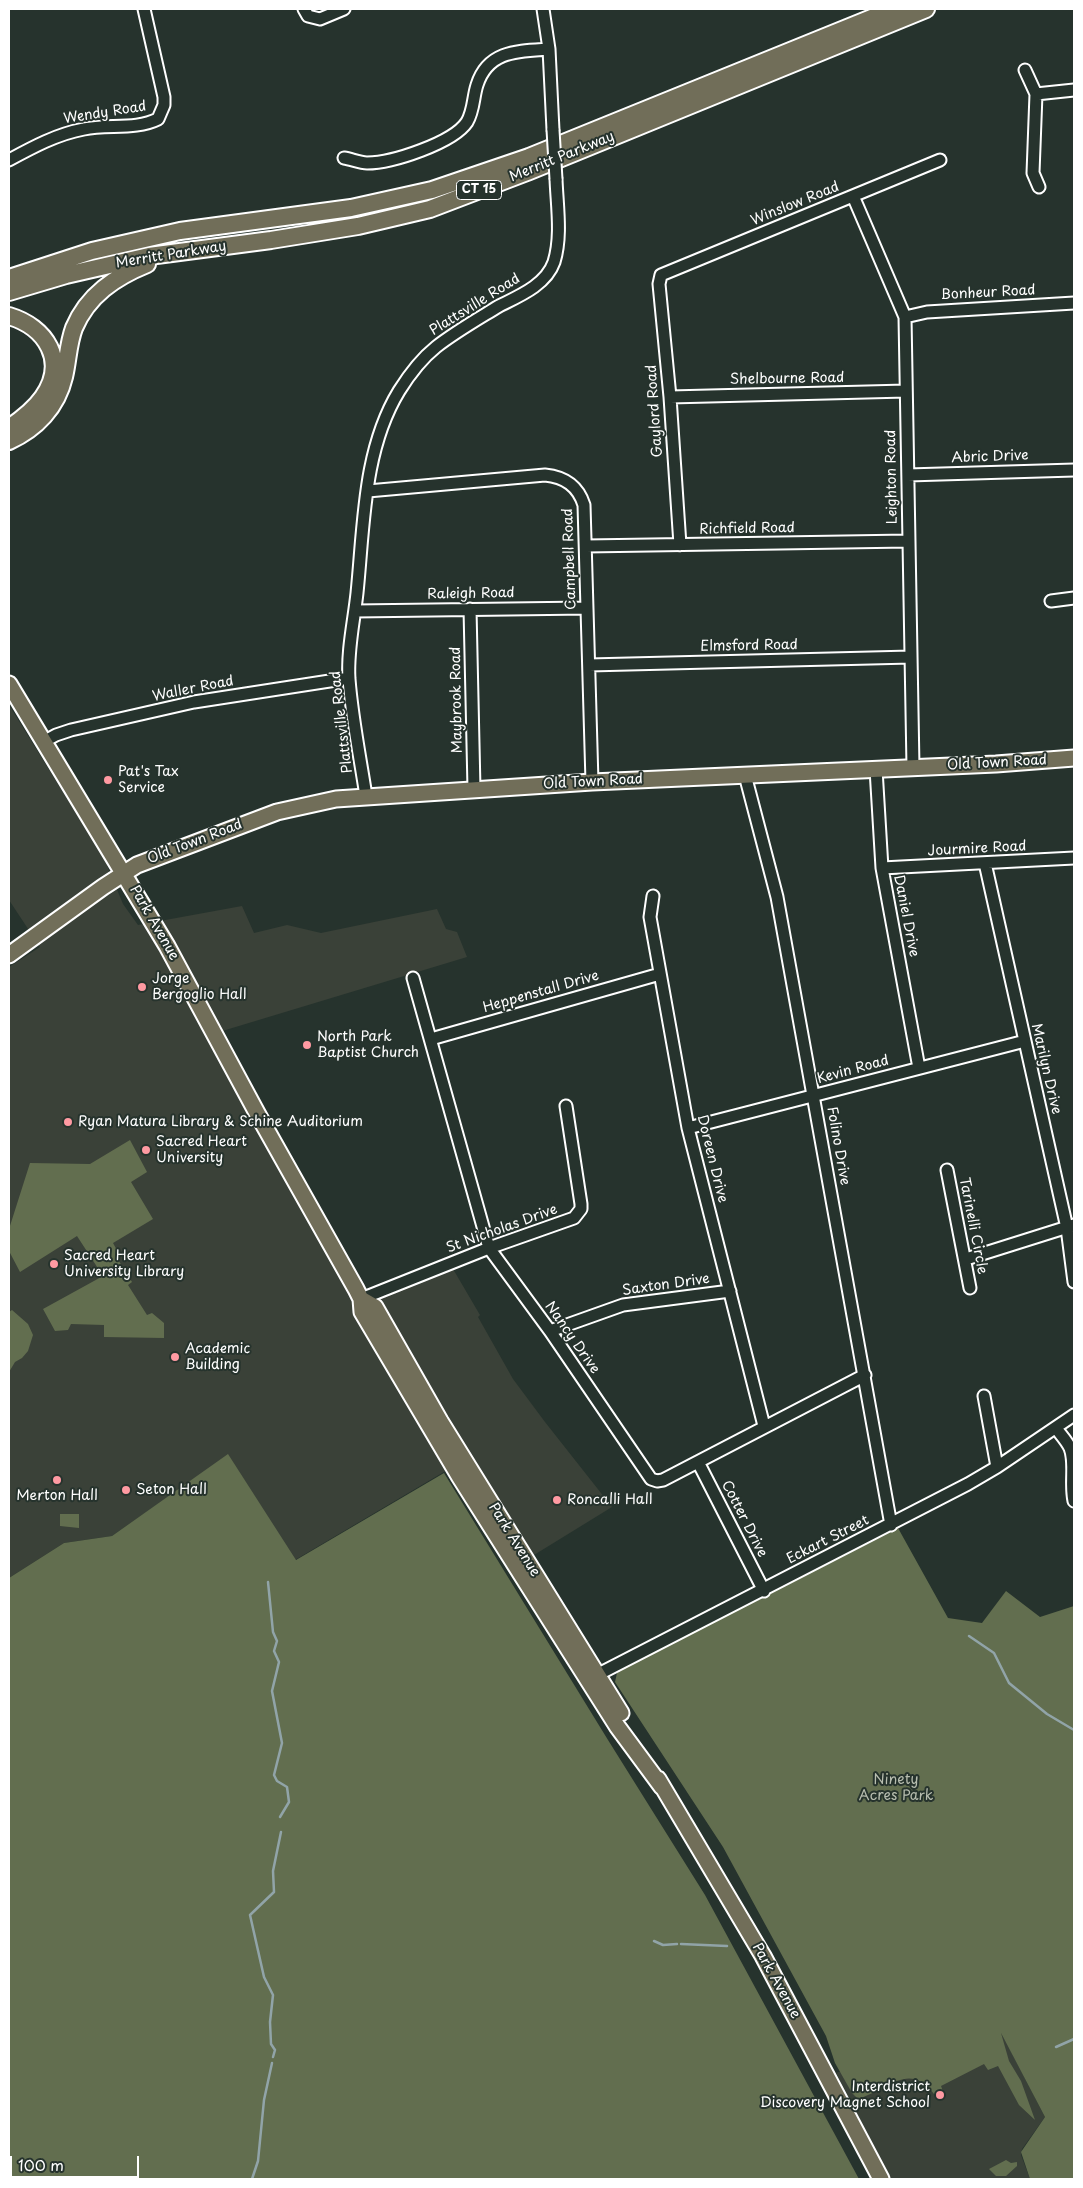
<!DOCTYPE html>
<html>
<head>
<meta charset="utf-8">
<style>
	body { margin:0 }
	#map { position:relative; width:1083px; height:2188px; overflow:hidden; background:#26332d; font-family:"Playpen Sans",sans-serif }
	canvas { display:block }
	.frame { position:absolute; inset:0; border:10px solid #fff; pointer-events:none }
	.scale { position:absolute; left:10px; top:2156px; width:129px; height:22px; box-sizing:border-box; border:2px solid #fff; border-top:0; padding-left:6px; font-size:15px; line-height:18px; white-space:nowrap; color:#fff; -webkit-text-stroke:4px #26332d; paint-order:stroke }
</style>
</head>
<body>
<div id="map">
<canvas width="1083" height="2188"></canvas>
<div class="frame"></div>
<div class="scale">100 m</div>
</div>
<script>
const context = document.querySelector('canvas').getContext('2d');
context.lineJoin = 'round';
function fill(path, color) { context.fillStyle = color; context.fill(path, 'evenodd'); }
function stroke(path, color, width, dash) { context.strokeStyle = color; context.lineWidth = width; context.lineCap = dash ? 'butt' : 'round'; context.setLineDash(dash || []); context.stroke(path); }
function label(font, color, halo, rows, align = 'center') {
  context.font = font + ' "Playpen Sans",sans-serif'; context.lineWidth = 4; context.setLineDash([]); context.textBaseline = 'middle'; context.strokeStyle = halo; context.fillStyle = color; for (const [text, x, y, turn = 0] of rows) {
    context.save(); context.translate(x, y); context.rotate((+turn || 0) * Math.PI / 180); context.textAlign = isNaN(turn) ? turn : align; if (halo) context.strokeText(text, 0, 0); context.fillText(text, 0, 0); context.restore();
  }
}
fill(new Path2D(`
	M9 705 104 858 123 904 138 925 242 906 254 933 287 925 321 933 437 909 446 929 457 932 467 957 219 1032 365 1303 453 1269 480 1315 478 1317 513 1379 545 1422 612 1507 521 1563 459 1463 295 1560 228 1455 112 1536 64 1543 9 1578V967L40 947 9 900Z
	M991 2013 1045 2117 1022 2149 1021 2155 1030 2179H891L836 2073Z`), '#3a4138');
fill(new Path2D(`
	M130 1140 147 1172 131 1182 153 1219 113 1243 120 1256 117 1258 132 1282 128 1285 147 1315 152 1313 164 1323V1338L104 1337V1325L71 1324 68 1330 55 1331 43 1309 103 1276 77 1236 20 1272 9 1251V1229L30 1163 90 1164Z
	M12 1310 28 1324 33 1335 28 1351 22 1358 15 1362 9 1372V1312Z
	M228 1454 296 1560 444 1473 608 1740 705 1895 859 2179H9V1578L64 1543 112 1536Z
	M60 1514H79V1528L60 1526Z
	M898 1528 948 1618 982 1623 1006 1591 1040 1617 1074 1606V2179H1030L1021 2152 1045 2117 1001 2033 1009 2061 1021 2081 1035 2120 1019 2105 998 2066 988 2070 984 2064 941 2086 944 2094H934C909 2061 888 2090 858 2099L852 2093 835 2063 826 2036 723 1847 615 1682 617 1673 621 1670Z
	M1006 2160 1011 2163 1017 2162V2166L1006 2176H996L989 2169Z`), '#626e4f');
stroke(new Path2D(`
	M268 1582 273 1632 277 1641 274 1651 279 1662 272 1691 282 1743 274 1775 277 1781 287 1787 289 1802 280 1817
	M969 1636 994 1653 1009 1683 1047 1714 1074 1730
	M654 1941 663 1945 677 1944
	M681 1944 727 1946
	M1056 2047 1074 2039
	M273 2057 275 2050 271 2044 270 2022 273 1995 264 1977 250 1915 274 1892 273 1871 281 1832
	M252 2179 258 2161 264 2100 272 2063`), '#91a4a8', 2.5);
const minor = new Path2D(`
	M304 9 308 16 320 19 344 9
	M543 9 549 49 553 130
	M1025 70 1036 94 1033 173 1039 187
	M1036 94 1074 90
	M344 158C351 159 360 163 367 163 392 163 453 143 467 122 474 110 473 97 477 85 488 50 519 51 549 49
	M9 160C33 147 57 134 84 129 108 124 136 130 158 119L164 105V97L144 9
	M853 196 905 317 913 767
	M905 317 927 312 1074 303
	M670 397 906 391
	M908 475 1074 470
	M368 491 545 475C565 477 578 486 584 505L592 782
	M680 545 670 397 659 284 661 275 940 160
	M586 546 908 541
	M1051 601 1074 598
	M470 609 474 789
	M355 611 587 608
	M589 665 911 657
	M45 741 56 735 71 730 194 702 349 678
	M876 769 882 868 919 1068
	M745 775 777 897 891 1525
	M366 796C360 757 352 718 349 679 347 651 354 621 357 593 364 525 363 450 399 391 409 375 421 359 436 347 455 332 478 319 499 306 519 296 546 285 554 262 562 236 557 206 556 179
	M985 863 1067 1228 1074 1282
	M882 868 1074 858
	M653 896 650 917 688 1128 764 1426
	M413 978 489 1248 550 1331 651 1479 657 1481 663 1480 865 1375
	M431 1039 660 974
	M688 1128 1025 1041
	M947 1170 970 1288
	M966 1259 1074 1225
	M361 1299 489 1248 574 1218 581 1209V1204L566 1106
	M550 1331 623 1305 730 1291
	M984 1396 997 1467
	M1056 1428C1060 1434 1067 1441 1070 1448 1076 1462 1070 1483 1074 1501
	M698 1462 764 1591
	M591 1678 968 1484 997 1467 1074 1415`);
const major = new Path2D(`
	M9 684 167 946 257 1113 356 1289 361 1299 362 1312 459 1476 617 1726 662 1787
	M9 955 103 887 137 865 277 812 336 799 592 782 996 764 1074 758
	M361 1299 375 1307 440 1421 621 1713
	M658 1779 763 1956 881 2179`);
const highway = new Path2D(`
	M9 278 92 251 180 231 351 208 432 190 529 157 894 9
	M9 292 66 275 149 256 271 240 358 226 430 209 527 172 926 9
	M9 316C46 327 68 361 43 397 34 410 22 419 9 428
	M9 441C36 429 57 407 64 377 68 360 68 344 74 328 88 295 115 277 147 264`);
stroke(minor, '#fff', 15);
stroke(major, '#fff', 19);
stroke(highway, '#fff', 20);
stroke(minor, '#26332d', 11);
stroke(major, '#716e59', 15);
stroke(highway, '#716e59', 16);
const minorBridge = new Path2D(`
	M553 130 556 179`);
stroke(minorBridge, '#fff', 15, []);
stroke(minorBridge, '#26332d', 11);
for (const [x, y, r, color] of [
	[108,780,5,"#ff9aa2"],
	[142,987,5,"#ff9aa2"],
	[307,1045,5,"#ff9aa2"],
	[68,1122,5,"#ff9aa2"],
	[146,1150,5,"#ff9aa2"],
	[54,1264,5,"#ff9aa2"],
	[175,1357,5,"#ff9aa2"],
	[57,1480,5,"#ff9aa2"],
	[126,1490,5,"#ff9aa2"],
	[557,1500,5,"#ff9aa2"],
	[940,2095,5,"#ff9aa2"]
]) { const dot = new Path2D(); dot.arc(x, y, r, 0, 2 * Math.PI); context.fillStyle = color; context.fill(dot); stroke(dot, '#26332d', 2); }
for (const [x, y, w] of [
	[479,190,45]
]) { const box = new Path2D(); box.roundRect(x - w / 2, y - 9.5, w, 19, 4); context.fillStyle = '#26332d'; context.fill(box); stroke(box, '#fff', 1); }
label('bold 12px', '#fff', null, [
	["CT 15",479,190]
]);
label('14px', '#fff', '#26332d', [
	["Wendy Road",105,113,-9],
	["Merritt Parkway",562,157,-22],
	["Winslow Road",795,204,-22],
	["Merritt Parkway",171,255,-9],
	["Bonheur Road",988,293,-3],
	["Plattsville Road",475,305,-32],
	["Shelbourne Road",787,379,-1],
	["Gaylord Road",655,411,-94],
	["Abric Drive",990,457,-2],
	["Leighton Road",892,477,-91],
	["Richfield Road",747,529,-1],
	["Campbell Road",570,559,-92],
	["Raleigh Road",471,594,-1],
	["Elmsford Road",749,646,-1],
	["Waller Road",193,689,-11],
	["Maybrook Road",457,700,-91],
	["Plattsville Road",342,722,-97],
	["Old Town Road",997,763,-3],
	["Old Town Road",593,782,-3],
	["Old Town Road",195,842,-21],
	["Jourmire Road",977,849,-3],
	["Daniel Drive",906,916,79],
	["Park Avenue",154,923,60],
	["Heppenstall Drive",541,992,-16],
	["Marilyn Drive",1046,1069,77],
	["Kevin Road",853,1070,-15],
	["Folino Drive",838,1146,80],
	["Doreen Drive",712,1159,76],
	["Tarinelli Circle",973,1226,79],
	["St Nicholas Drive",502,1229,-20],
	["Saxton Drive",666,1285,-8],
	["Nancy Drive",572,1338,55],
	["Cotter Drive",744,1519,63],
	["Park Avenue",514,1540,58],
	["Eckart Street",828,1540,-27],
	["Park Avenue",776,1981,61]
]);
label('14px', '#fff', '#26332d', [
	["Pat's Tax",118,772],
	["Service",118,788],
	["Jorge",152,979],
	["Bergoglio Hall",152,995],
	["North Park",317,1037],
	["Baptist Church",317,1053],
	["Ryan Matura Library & Schine Auditorium",78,1122],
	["Sacred Heart",156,1142],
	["University",156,1158],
	["Sacred Heart",64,1256],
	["University Library",64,1272],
	["Academic",185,1349],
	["Building",185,1365],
	["Seton Hall",136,1490],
	["Merton Hall",57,1496,"center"],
	["Roncalli Hall",567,1500],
	["Interdistrict",930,2087,"right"],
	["Discovery Magnet School",930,2103,"right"]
], 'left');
label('14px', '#b8beb0', '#26332d', [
	["Ninety",896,1780],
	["Acres Park",896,1796]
]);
</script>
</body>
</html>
